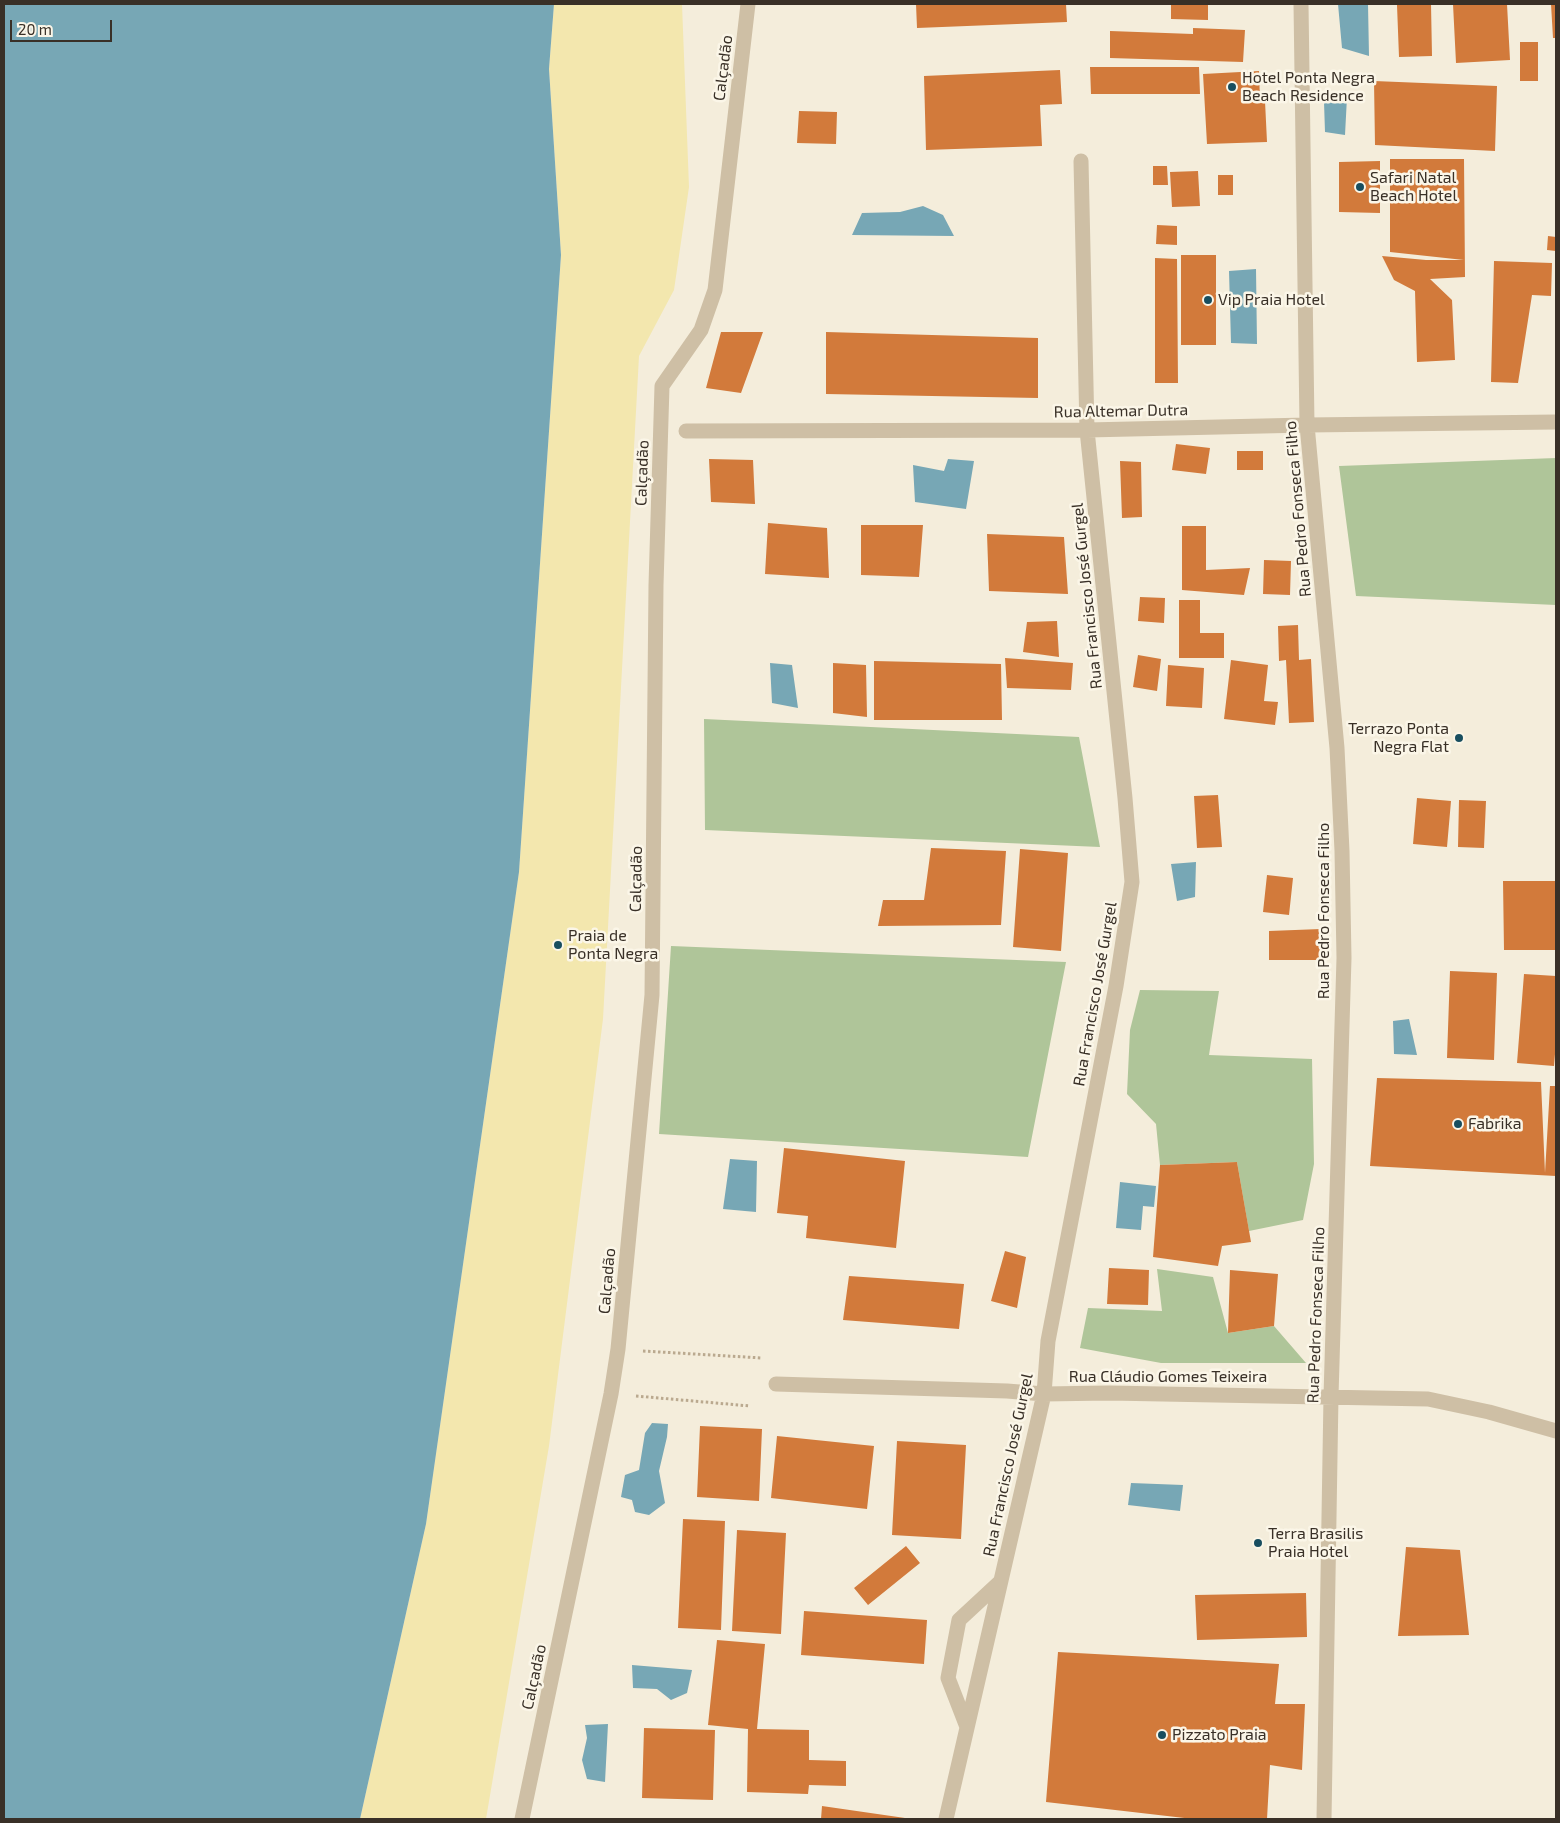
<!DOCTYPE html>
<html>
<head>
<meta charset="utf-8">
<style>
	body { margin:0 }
	#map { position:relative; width:1560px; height:1823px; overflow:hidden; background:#f4eddb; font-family:"Exo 2",sans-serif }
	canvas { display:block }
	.frame { position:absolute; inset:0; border:5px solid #393027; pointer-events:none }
	.scale { position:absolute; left:10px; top:20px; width:102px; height:22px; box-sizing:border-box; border:2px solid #393027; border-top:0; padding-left:6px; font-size:15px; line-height:18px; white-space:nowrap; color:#393027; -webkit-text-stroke:4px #fbf6e8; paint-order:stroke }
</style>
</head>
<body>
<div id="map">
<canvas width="1560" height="1823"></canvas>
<div class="frame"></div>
<div class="scale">20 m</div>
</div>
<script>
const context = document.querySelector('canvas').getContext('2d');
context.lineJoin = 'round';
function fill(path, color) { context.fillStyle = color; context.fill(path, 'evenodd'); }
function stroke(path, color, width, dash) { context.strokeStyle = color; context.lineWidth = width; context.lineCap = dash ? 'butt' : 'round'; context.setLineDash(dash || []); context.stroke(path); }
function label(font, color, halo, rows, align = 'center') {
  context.font = font + ' "Exo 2",sans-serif'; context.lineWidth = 5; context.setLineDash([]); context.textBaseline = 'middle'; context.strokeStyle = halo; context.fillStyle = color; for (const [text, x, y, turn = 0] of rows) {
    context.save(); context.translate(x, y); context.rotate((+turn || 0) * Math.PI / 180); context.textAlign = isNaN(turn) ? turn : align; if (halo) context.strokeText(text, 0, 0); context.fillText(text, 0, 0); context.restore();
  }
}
fill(new Path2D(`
	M1556 458V605L1356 596 1339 466Z
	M704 719 1079 737 1100 847 705 830Z
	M671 946 1066 962 1028 1157 659 1134Z
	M1140 990 1219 991 1209 1055 1312 1059 1314 1164 1303 1220 1249 1231 1237 1162 1160 1165 1156 1124 1127 1094 1130 1030Z
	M1157 1269 1213 1277 1228 1333 1274 1326 1306 1363H1161L1080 1348 1088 1308 1162 1311Z`), '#afc599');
fill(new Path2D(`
	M554 4H682L689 187 674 290 639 356 603 1019 549 1446 486 1819H360L426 1524 519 872 561 255 549 69Z`), '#f3e7ae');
fill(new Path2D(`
	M4 4H554L549 69 561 255 519 872 426 1524 360 1819H4Z
	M1338 4H1368L1369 56 1342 48Z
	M1338 93 1347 97 1345 135 1325 132 1324 102Z
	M923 206 943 215 954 236 852 235 862 213 900 212Z
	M1256 269 1257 344 1231 343 1229 271Z
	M948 459 974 461 966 509 915 502 913 465 944 471Z
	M770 663 792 665 798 708 772 703Z
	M1196 862 1195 897 1177 901 1171 864Z
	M1409 1019 1417 1055 1394 1054 1393 1021Z
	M730 1159 757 1161 756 1212 723 1209Z
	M1120 1182 1156 1186 1154 1207 1143 1206 1141 1230 1116 1228Z
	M652 1423 668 1424 667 1437 659 1471 665 1503 649 1515 635 1512 632 1500 621 1497 625 1475 639 1470 645 1433Z
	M1131 1483 1183 1485 1180 1511 1128 1505Z
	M632 1665 692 1670 687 1693 671 1700 657 1689 633 1688Z
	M608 1724 605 1782 587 1779 582 1760 587 1738 585 1725Z`), '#77a7b5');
fill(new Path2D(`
	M916 4H1066L1067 22 917 28Z
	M1171 4H1208V20L1171 19Z
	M1431 4 1432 56 1399 57 1397 5Z
	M1453 4H1507L1510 60 1456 63Z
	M1551 4H1556V38H1553Z
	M1193 28 1245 30 1243 62 1110 58V31L1193 34Z
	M1520 42H1538V81H1520Z
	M1090 67H1199L1200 94H1091Z
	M1060 70 1062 104 1040 105 1042 146 926 150 924 76Z
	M1259 71 1260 101H1265L1267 142 1207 144 1203 74Z
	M1374 81 1497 86 1495 151 1375 145Z
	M799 111 837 112 836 144 797 143Z
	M1390 159H1464L1465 277 1430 279 1452 300 1455 360 1417 362 1415 291 1394 280 1382 256 1426 260H1464L1390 252Z
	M1380 161V213L1339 212V162Z
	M1153 166H1167L1168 185H1153Z
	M1198 171 1200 206 1172 207 1170 172Z
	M1218 175H1233V195H1218Z
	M1157 225 1177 226V245L1156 244Z
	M1548 236 1556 237V251L1547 250Z
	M1181 255H1216V345H1181Z
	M1155 258 1177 259 1178 383H1155Z
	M1494 261 1552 263 1551 296 1532 295 1518 383 1491 382Z
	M721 332H763L741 393 706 388Z
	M826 332 1038 338V398L826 394Z
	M1176 444 1210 448 1206 474 1172 470Z
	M1237 451H1263V470H1237Z
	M709 459 753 460 755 504 711 502Z
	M1120 461 1141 462 1142 517 1122 518Z
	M768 523 827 528 829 578 765 574Z
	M861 525H923L919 577 861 575Z
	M1182 526H1206V570L1250 568 1244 595 1182 590Z
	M987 534 1064 537 1068 594 989 591Z
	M1264 560 1291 561 1290 595 1263 594Z
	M1140 597 1165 598 1164 623 1138 621Z
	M1179 600H1200V633H1224V658H1179Z
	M1057 621 1059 657 1023 652 1027 622Z
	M1298 625 1299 660 1311 659 1314 722 1289 723 1286 660 1279 661 1278 626Z
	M1138 655 1161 659 1157 691 1133 687Z
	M1005 658 1073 663 1071 690 1007 688Z
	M1231 660 1268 665 1264 701 1278 702 1275 725 1224 719Z
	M874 661 1001 664 1002 720H874Z
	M833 663 866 665 867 717 833 713Z
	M1168 665 1204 668 1202 708 1166 706Z
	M1218 795 1222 847 1197 848 1194 796Z
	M1417 798 1451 801 1447 847 1413 844Z
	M1459 800 1486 801 1484 848 1458 847Z
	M931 848 1006 851 1001 925 878 926 883 900H924Z
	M1020 849 1068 853 1061 951 1013 947Z
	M1267 875 1293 878 1289 915 1263 912Z
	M1503 881H1556V950H1504Z
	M1321 929V960H1269V931Z
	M1450 971 1497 973 1494 1060 1447 1058Z
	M1524 974 1556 976V1042L1554 1066 1517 1063Z
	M1377 1078 1541 1082 1545 1173 1550 1086H1556V1176L1370 1166Z
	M784 1148 905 1161 896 1248 806 1238 808 1216 777 1213Z
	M1237 1162 1251 1242 1222 1246 1218 1266 1153 1257 1160 1165Z
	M1005 1251 1026 1257 1017 1308 991 1301Z
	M1109 1268 1149 1270 1148 1305 1107 1304Z
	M1230 1270 1278 1274 1274 1326 1228 1333Z
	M849 1276 964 1284 959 1329 843 1320Z
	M700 1426 762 1429 759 1501 697 1497Z
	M777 1436 874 1446 867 1509 771 1498Z
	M897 1441 966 1445 961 1539 892 1535Z
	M683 1519 725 1521 721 1630 678 1628Z
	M737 1530 786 1533 781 1634 732 1631Z
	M906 1546 920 1563 868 1605 854 1588Z
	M1406 1547 1460 1550 1469 1635 1398 1636Z
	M1306 1593 1307 1637 1197 1640 1195 1595Z
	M804 1611 927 1620 924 1664 801 1655Z
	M717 1640 765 1644 757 1729 809 1730V1760L846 1761V1786L809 1785 808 1794 747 1792 748 1729 708 1725Z
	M1058 1652 1279 1664 1275 1704H1305L1302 1770 1270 1765 1267 1819H1193L1046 1802Z
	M644 1728 715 1730 713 1800 642 1798Z
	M822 1806 905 1818V1819H821Z`), '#d27a3b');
stroke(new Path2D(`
	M643 1351 762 1358
	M636 1396 750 1406`), '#baa98f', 3, [2.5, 2.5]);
stroke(new Path2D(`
	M1301 4 1307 425 1337 748 1342 851 1344 958 1331 1396 1324 1819
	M686 431 1087 430 1307 425 1556 422
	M776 1384 1007 1391 1044 1394 1109 1393 1428 1399 1489 1412 1556 1431
	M967 1727 948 1678 959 1620 1000 1582
	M522 1819 611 1394 618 1349 652 995 656 585 662 386 701 330 715 290 748 4
	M946 1819 1044 1394 1048 1341 1116 986 1132 882 1125 798 1087 430 1081 161`), '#cebfa5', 15);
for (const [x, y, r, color] of [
	[1232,87,5,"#184e5f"],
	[1360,187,5,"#184e5f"],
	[1208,300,5,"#184e5f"],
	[1459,738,5,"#184e5f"],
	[558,945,5,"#184e5f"],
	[1458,1124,5,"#184e5f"],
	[1258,1543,5,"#184e5f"],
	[1162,1735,5,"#184e5f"]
]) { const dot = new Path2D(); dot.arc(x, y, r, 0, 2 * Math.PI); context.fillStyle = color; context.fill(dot); stroke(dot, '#fbf6e8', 2); }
label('16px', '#393027', '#fbf6e8', [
	["Calçadão",723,68,-83],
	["Rua Altemar Dutra",1121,411,-1],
	["Calçadão",642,473,-88],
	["Rua Pedro Fonseca Filho",1298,509,-95],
	["Rua Francisco José Gurgel",1087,596,-96],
	["Calçadão",636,879,-89],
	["Rua Pedro Fonseca Filho",1324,911,-90],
	["Rua Francisco José Gurgel",1095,994,-80],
	["Calçadão",607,1281,-85],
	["Rua Pedro Fonseca Filho",1316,1315,-88],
	["Rua Cláudio Gomes Teixeira",1168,1377],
	["Rua Francisco José Gurgel",1008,1465,-78],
	["Calçadão",534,1677,-78]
]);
label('16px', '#393027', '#fbf6e8', [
	["Hotel Ponta Negra",1242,78],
	["Beach Residence",1242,96],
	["Safari Natal",1370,178],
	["Beach Hotel",1370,196],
	["Vip Praia Hotel",1218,300],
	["Terrazo Ponta",1449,729,"right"],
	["Negra Flat",1449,747,"right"],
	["Praia de",568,936],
	["Ponta Negra",568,954],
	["Fabrika",1468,1124],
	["Terra Brasilis",1268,1534],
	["Praia Hotel",1268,1552],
	["Pizzato Praia",1172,1735]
], 'left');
</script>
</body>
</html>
